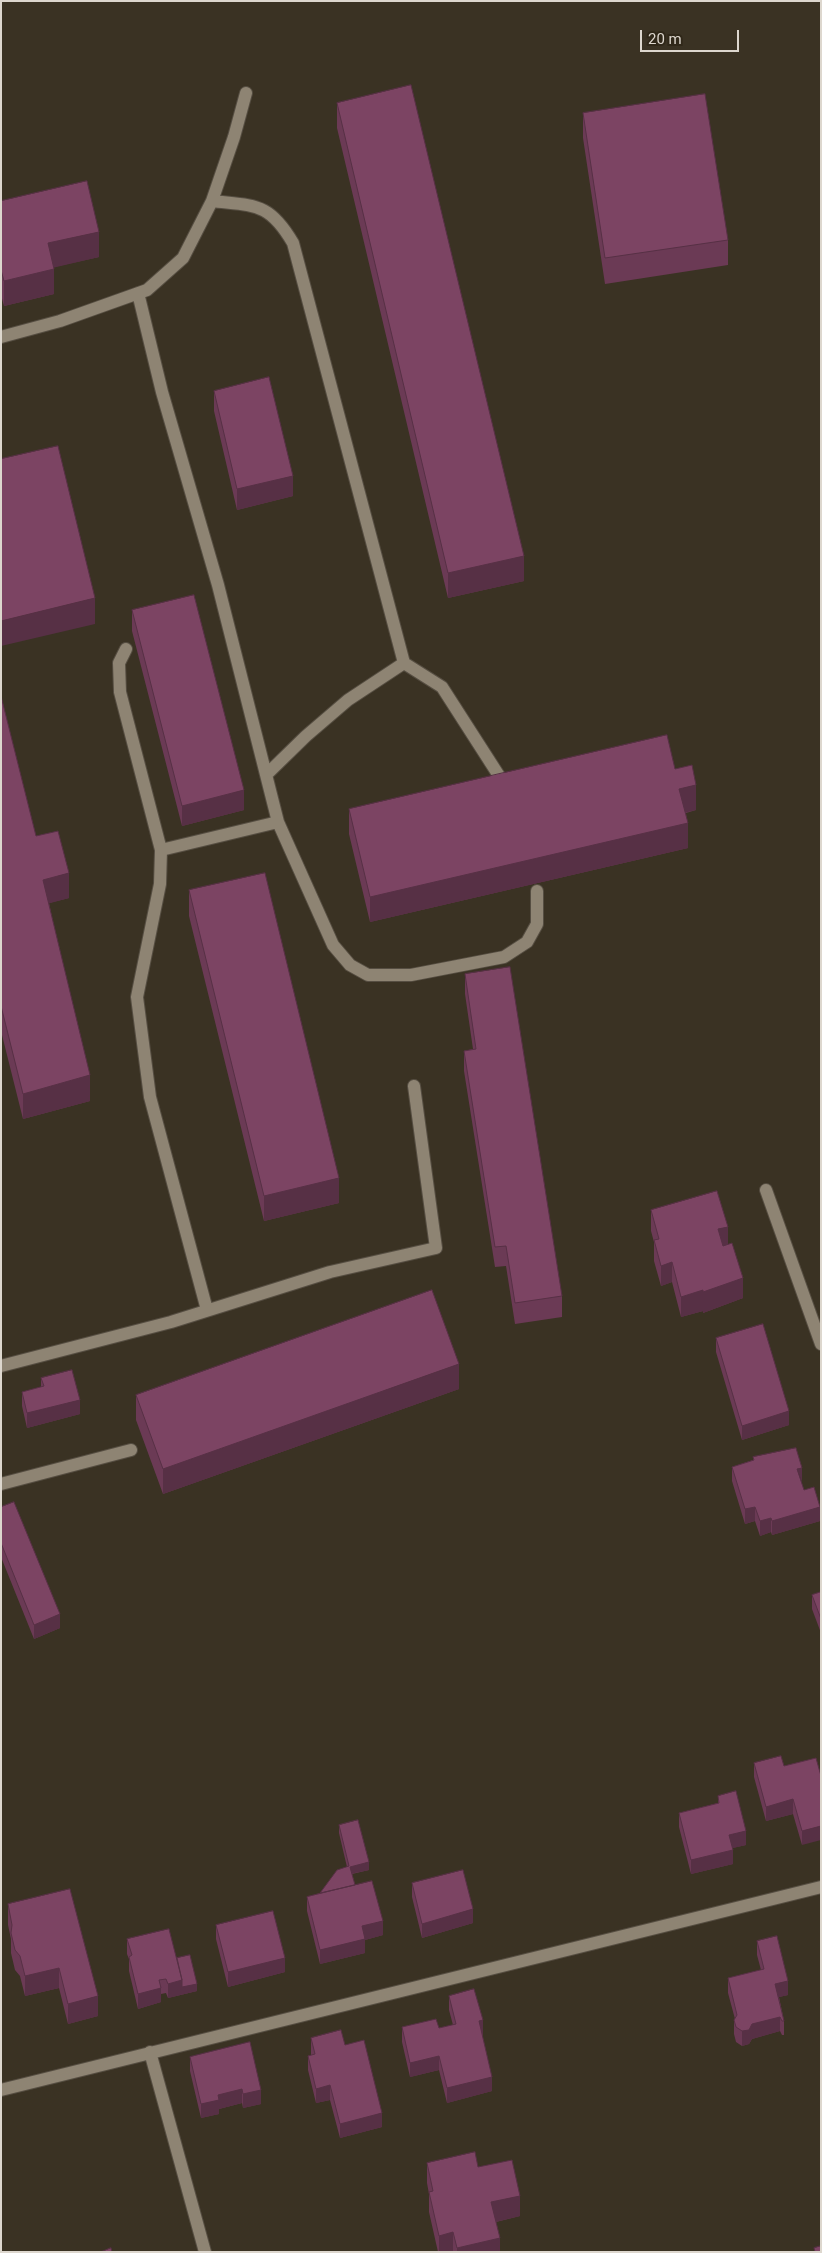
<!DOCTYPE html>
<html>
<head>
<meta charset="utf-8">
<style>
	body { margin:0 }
	#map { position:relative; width:822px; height:2253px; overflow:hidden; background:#3a3223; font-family:Roboto,sans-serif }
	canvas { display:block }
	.frame { position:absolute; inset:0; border:2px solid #ddd7ce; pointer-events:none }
	.scale { position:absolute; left:640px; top:30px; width:99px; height:22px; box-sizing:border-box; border:2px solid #ddd7ce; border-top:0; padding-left:6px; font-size:15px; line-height:18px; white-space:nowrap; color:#ddd7ce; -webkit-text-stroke:4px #302819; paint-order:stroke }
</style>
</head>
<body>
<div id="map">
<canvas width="822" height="2253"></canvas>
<div class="frame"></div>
<div class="scale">20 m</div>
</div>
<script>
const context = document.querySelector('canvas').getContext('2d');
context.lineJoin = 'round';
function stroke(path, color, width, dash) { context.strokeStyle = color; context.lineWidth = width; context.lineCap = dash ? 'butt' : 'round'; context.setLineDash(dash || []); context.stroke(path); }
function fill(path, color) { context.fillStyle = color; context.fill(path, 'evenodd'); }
const minor = new Path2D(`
	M212 201C255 206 269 202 293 243L404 663 348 700 306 736 266 775
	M138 293 162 392 218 585 278 822 333 945 350 965 368 975H411L504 957 527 942 537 924V891
	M1 337 60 321 147 290 183 258 212 201 234 137 246 93
	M126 649 119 663 120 692 161 850 160 884 137 997 150 1097 207 1310
	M404 663 442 687 503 782
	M161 850 278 822
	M766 1190 821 1344
	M1 1366 171 1322 330 1272 436 1248 414 1086
	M1 1484 131 1450
	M150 2052 205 2252
	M1 2090 821 1887`);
stroke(minor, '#564e42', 14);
stroke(minor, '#8e8473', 12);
fill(new Path2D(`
	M337 103 524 581 448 598 337 128Z
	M583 113 728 240V265L605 284 583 138Z
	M1 201 99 257 54 267V294L4 306 1 295Z
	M214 391 293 496 237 510 214 411Z
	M132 610 244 810 182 826 132 631Z
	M1 696 36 836 69 898 49 903 90 1101 23 1119 1 1031Z
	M675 769 696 810 686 813 688 848 370 922 349 834V809Z
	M189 890 339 1203 264 1221 189 916Z
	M465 974 562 1296V1317L515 1324 506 1266 495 1267 464 1071V1051L473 1049 465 994Z
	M651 1210 728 1244 743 1298 703 1313V1311L681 1317 672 1282 661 1286 654 1261V1242L651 1231Z
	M716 1338 789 1425 742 1440 716 1352Z
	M41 1378 80 1414 27 1428 22 1406V1392L41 1387Z
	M459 1389 163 1494 136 1420V1395Z
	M753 1457 801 1482 804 1490 820 1521 772 1535 771 1532 760 1536 755 1521 745 1524 732 1481V1467L753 1460Z
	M1 1507 60 1628 34 1639 1 1557Z
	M821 1592V1633L812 1609V1595Z
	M816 1758 802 1845 793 1814 766 1821 754 1777V1763L784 1766Z
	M718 1796 746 1845 732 1848 733 1864 691 1874 679 1827V1813L718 1803Z
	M339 1825 369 1870 352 1874 355 1885 383 1935 365 1940V1953L320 1964 307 1911V1897L320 1893 347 1867 339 1833Z
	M412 1883 473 1923 422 1938 412 1897Z
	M8 1904 98 2016 68 2024 59 1988 25 1996 20 1976 15 1970 11 1953V1939L8 1925Z
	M216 1925 285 1972 228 1987 216 1939Z
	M127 1939 177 1958 197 1991 168 1998 166 1993 161 1994V2002L138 2009 129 1971V1959L127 1954Z
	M757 1941 788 1995 779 1997 784 2021V2035H782L780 2031 752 2039 749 2044 742 2046 736 2042 734 2034V2020L735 2019 728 1993V1978L761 1970 757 1955Z
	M449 1996 483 2035H482L492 2091 447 2103 439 2070 410 2077 402 2042V2027L439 2028 453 2025 449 2010Z
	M311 2038 345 2045 382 2127 340 2138 330 2100 316 2103 308 2070V2056L311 2055Z
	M250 2042 261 2104 243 2108 242 2103 219 2109V2114L201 2118 190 2071V2057Z
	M427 2163 478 2167 520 2216 496 2222 500 2252H438L429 2212V2194L427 2183Z`), '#6b3a55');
fill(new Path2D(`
	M99 232V257L48 269V243Z
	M54 269V294L4 306V281Z
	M293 476V496L237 510V489Z
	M524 556V581L448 598V573Z
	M95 598V624L1 646V621Z
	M696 785V810L679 814V789Z
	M244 790V810L182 826V806Z
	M688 823V848L370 922V897Z
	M69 873V898L43 905V880Z
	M90 1075V1101L23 1119V1094Z
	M339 1178V1203L264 1221V1196Z
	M728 1227V1247L718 1249V1229Z
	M672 1262V1282L661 1286V1266Z
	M743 1278V1298L703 1313V1292Z
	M703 1290V1311L681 1317V1297Z
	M459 1364V1389L163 1494V1469Z
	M80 1400V1414L27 1428V1413Z
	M789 1411V1425L742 1440V1426Z
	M802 1468V1482L797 1469Z
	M755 1507V1521L745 1524V1509Z
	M820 1507V1521L772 1535V1521Z
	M771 1518V1532L760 1536V1521Z
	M60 1614V1628L34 1639V1625Z
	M793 1799V1814L766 1821V1807Z
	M821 1826V1840L802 1845V1831Z
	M746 1831V1845L729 1849V1835Z
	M733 1850V1864L691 1874V1860Z
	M369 1862V1870L350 1874V1867Z
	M473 1909V1923L422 1938V1924Z
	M383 1921V1935L365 1940V1953L320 1964V1950L362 1926Z
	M285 1958V1972L228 1987V1972Z
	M59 1968V1988L25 1996V1976Z
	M182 1980 197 1984V1991L168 1998V1984Z
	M788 1981V1995L775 1998V1984Z
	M161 1988V2002L138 2009V1994Z
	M98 1996V2016L68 2024V2004Z
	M780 2017V2031L752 2039 749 2044 742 2046V2031L752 2024Z
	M483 2020V2035H479V2021Z
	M439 2056V2070L410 2077V2063Z
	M492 2077V2091L447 2103V2088Z
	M330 2085V2100L316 2103V2089Z
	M242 2089V2103L219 2109V2114L201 2118V2104L218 2095Z
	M261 2090V2104L243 2108V2094Z
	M382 2113V2127L340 2138V2124Z
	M520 2196V2216L491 2223V2202Z
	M453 2232V2252H439V2236Z
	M500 2238V2252H457V2248Z`), '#573045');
const building = new Path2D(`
	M411 85 524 556 448 573 337 103Z
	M705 94 728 240 605 258 583 113Z
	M87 181 99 232 48 243 54 269 4 281 1 270V201Z
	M269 377 293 476 237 489 214 391Z
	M58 446 95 598 1 621V459Z
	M194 595 244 790 182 806 132 610Z
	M1 696 36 836 58 831 69 873 43 880 90 1075 23 1094 1 1006Z
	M667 735 675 769 692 765 696 785 679 789 688 823 370 897 349 809Z
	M265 873 339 1178 264 1196 189 890Z
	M510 967 562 1296 515 1303 506 1246 495 1247 464 1051 476 1049 465 974Z
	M717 1191 728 1227 718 1229 723 1246 732 1243 743 1278 703 1292V1290L681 1297 672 1262 661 1266 654 1240 659 1239 651 1210Z
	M432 1290 459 1364 163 1469 136 1395Z
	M763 1324 789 1411 742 1426 716 1338Z
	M72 1370 80 1400 27 1413 22 1392 44 1386 41 1378Z
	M796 1448 802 1468 797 1469 804 1490 814 1487 820 1507 772 1521 771 1518 760 1521 755 1507 745 1509 732 1467 754 1460 753 1457Z
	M14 1502 60 1614 34 1625 1 1543V1507Z
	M821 1592V1619L812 1595Z
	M781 1756 784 1766 816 1758 821 1776V1826L802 1831 793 1799 766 1807 754 1763Z
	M736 1791 746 1831 729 1835 733 1850 691 1860 679 1813 719 1803 718 1796Z
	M358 1820 369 1862 350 1867 355 1885 320 1893 337 1870 349 1866 339 1825Z
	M463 1870 473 1909 422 1924 412 1883Z
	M372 1881 383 1921 362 1926 365 1939 320 1950 307 1897Z
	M70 1889 98 1996 68 2004 59 1968 25 1976 20 1956 15 1950 11 1933 12 1925 8 1904Z
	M273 1911 285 1958 228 1972 216 1925Z
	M169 1929 182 1980 168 1984 166 1979 159 1980 161 1988 138 1994 129 1957 132 1955 127 1939Z
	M777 1936 788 1981 775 1984 784 2021H782L780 2017 752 2024 749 2030 742 2031 736 2027 734 2020 737 2015 728 1978 764 1969 757 1941Z
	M190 1955 197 1984 182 1987V1980L177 1958Z
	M474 1989 483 2020 479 2021 492 2077 447 2088 439 2056 410 2063 402 2027 436 2019 439 2028 456 2024 449 1996Z
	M341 2030 345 2045 364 2040 382 2113 340 2124 330 2085 316 2089 308 2056 315 2054 311 2038Z
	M250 2042 261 2090 243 2094 242 2089 218 2095 219 2100 201 2104 190 2057Z
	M475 2152 478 2167 512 2160 520 2196 491 2202 500 2238 457 2248 453 2232 439 2236 429 2192 433 2191 427 2163Z
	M821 2246V2252H815L814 2248Z
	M111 2248 112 2252H101Z`);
fill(building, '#7c4463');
stroke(building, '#573045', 1);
</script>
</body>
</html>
